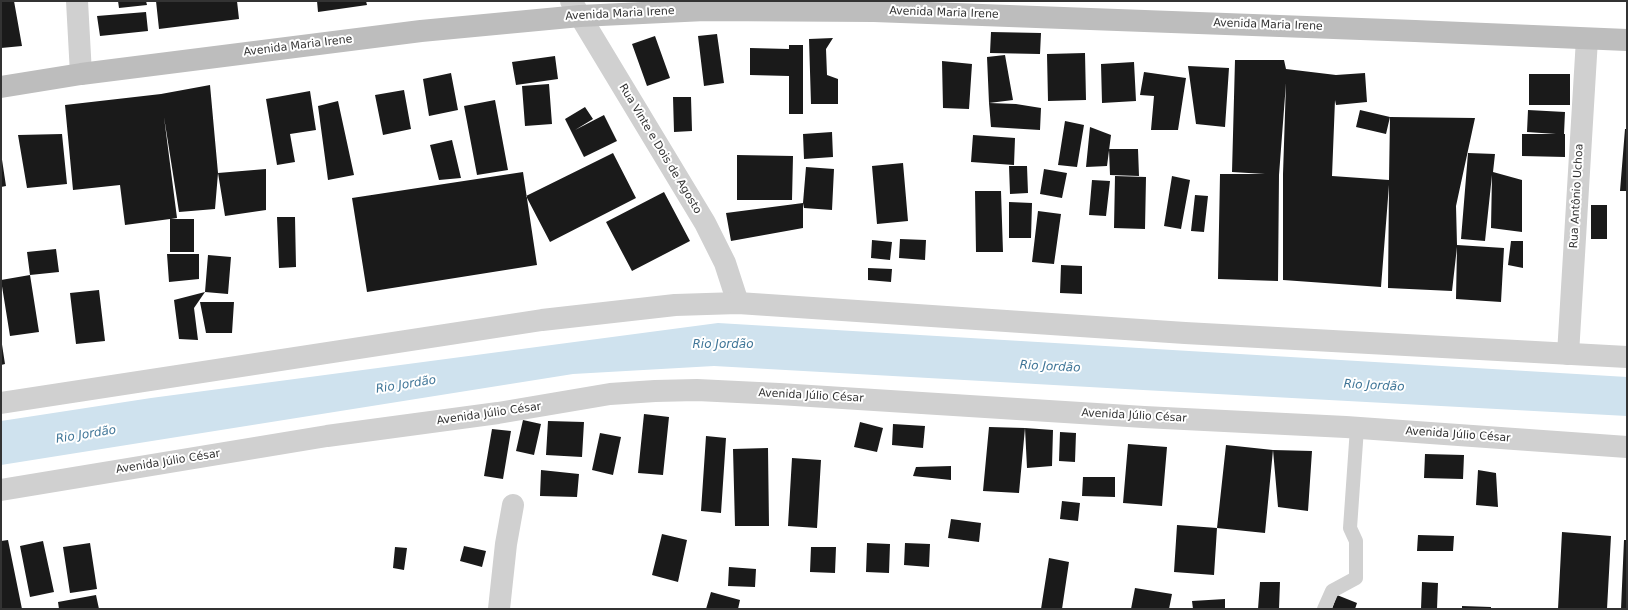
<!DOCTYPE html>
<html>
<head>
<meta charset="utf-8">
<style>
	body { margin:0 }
	#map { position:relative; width:1628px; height:610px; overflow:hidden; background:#fff; font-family:"DejaVu Sans",sans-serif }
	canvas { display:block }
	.frame { position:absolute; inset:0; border:2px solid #333; pointer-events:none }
</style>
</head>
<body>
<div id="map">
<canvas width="1628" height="610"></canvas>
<div class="frame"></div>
</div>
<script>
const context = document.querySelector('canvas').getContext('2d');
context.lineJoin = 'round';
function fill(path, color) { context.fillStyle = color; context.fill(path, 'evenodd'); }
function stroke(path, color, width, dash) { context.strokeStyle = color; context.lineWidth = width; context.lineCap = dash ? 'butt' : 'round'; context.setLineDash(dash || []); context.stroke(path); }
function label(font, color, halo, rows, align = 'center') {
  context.font = font + ' "DejaVu Sans",sans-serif'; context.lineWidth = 4; context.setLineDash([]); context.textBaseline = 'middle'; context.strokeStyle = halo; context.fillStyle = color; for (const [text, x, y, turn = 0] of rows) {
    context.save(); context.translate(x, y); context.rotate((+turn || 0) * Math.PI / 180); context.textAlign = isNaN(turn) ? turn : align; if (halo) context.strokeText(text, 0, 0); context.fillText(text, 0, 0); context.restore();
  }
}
fill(new Path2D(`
	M718 323 1627 377V416L1143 390 714 366 573 374 1 465V421L151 398Z`), '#cfe2ee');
fill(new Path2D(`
	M1 1H14L22 46 1 48Z
	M118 1H146L147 5 119 8Z
	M156 1H237L239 19 159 29Z
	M317 1H366L367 5 318 12Z
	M146 12 148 31 100 36 97 16Z
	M991 32 1041 33 1040 54 990 53Z
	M717 34 724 83 704 86 698 36Z
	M655 36 670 78 647 86 632 44Z
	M833 38 826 49 827 75 838 79V104H811L809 39Z
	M789 45H803V114H789V76L750 75V48L789 49Z
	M1085 53 1086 100 1048 101 1047 54Z
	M1005 55 1013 100 989 103 987 57Z
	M555 56 558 79 516 85 512 62Z
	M1235 60H1284L1286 69 1336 75 1365 73 1367 102 1336 105 1335 100 1332 176 1389 180 1390 117 1475 118 1456 206 1457 245 1504 248 1501 302 1456 299 1457 247 1452 291 1388 288 1389 185 1381 287 1283 280V174L1286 83 1279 175 1278 281 1218 279 1220 174H1265L1232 172Z
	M942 61 972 64 969 109 943 108Z
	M1134 62 1136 101 1102 103 1101 64Z
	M1188 66 1229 68 1225 127 1196 124Z
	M1144 72 1186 78 1178 130H1151L1154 96 1140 95Z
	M451 73 458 110 429 116 423 79Z
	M1529 74H1570V105H1529Z
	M549 84 552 124 525 126 522 86Z
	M210 85 218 173 215 209 179 212 164 117 177 218 171 219H194V252H170V219L125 225 120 185 73 190 65 105 161 94Z
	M404 90 411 129 383 135 375 95Z
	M310 91 316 130 290 134 295 162 277 165 266 99Z
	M673 97H691L692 131 674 132Z
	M495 100 508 170 477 175 464 106Z
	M338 101 354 175 328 180 318 106Z
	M989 103 1016 104 1041 108 1040 130 991 127Z
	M585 107 593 119 575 130 604 115 617 141 584 157 565 119Z
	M1360 110 1390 117 1386 134 1356 127Z
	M1528 110 1565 112 1564 134H1565V157L1522 156V134H1556L1527 132Z
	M1065 121 1084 125 1077 167 1058 165Z
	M1090 127 1111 135 1107 166 1086 167Z
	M1625 129H1627V191H1620Z
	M832 132 833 157 804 159 803 134Z
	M62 134 67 184 27 188 18 135Z
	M973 135 1015 138 1014 165 971 162Z
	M452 140 461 178 439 180 430 145Z
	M1109 149H1138L1139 176 1110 175Z
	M1 153 6 186 1 187Z
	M613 153 636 198 550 242 526 196Z
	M1468 153 1495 154 1493 172 1522 180V232L1491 228 1492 175 1485 241 1461 239Z
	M737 155 793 156 792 200H737Z
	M903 163 908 221 877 224 872 166Z
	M1009 166H1027L1028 193 1010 194Z
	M806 167 834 169 832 210 804 208 803 203Z
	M266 169V210L225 216 218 173Z
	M1044 169 1067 173 1062 198 1040 194Z
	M523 172 537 265 367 292 352 198Z
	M1115 176 1146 177 1145 229 1114 228Z
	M1172 176 1190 180 1181 229 1164 226Z
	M1092 180 1110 181 1106 216 1089 215Z
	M975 191H1001L1003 252H976Z
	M664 192 690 241 632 271 606 222Z
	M1195 195 1208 196 1204 232 1191 231Z
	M1009 202 1032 203 1031 238H1009Z
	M803 203V228L731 241 726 213Z
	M1591 205H1607V239H1591Z
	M1038 211 1061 214 1054 264 1032 262Z
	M277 217H295L296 267 279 268Z
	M900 239 926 240 925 260 899 258Z
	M872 240 892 242 890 260 871 258Z
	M1511 241H1523V268L1508 265Z
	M56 249 59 272 30 275 27 252Z
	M167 254H199V279L169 282Z
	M208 255 231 257 228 294 205 292Z
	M1061 265 1082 266V294L1060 293Z
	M868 268 892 269 891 282 868 280Z
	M30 275 39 332 10 336 1 280Z
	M99 290 105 341 76 344 70 293Z
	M205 292 194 308 198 340 179 339 174 300Z
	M200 302H234L232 333H206Z
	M1 338 5 364 1 365Z
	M644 414 669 417 663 475 638 473Z
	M523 420 541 424 534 455 516 451Z
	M548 421 584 422 582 457 546 455Z
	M860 422 883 428 877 452 854 447Z
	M893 424 925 426 923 448 892 445Z
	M989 427 1025 428 1019 493 983 491Z
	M1025 428 1053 430 1052 466 1027 468Z
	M492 429 511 431 503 479 484 476Z
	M1060 432 1076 433 1075 462 1059 461Z
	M600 433 621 437 613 475 592 470Z
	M706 436 726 438 721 513 701 511Z
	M1128 444 1167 447 1162 506 1123 503Z
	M1226 445 1273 450 1265 533 1217 528Z
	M768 448 769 526H735L733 449Z
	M1273 450 1312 451 1308 511 1278 507Z
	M1425 454 1464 455 1463 479 1424 478Z
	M792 458 821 460 817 528 788 526Z
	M951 466V480L913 476 916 467Z
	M541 470 579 474 577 497 540 496Z
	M1478 470 1496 473 1498 507 1476 505Z
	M1083 477H1115V497L1082 496Z
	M1062 501 1080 503 1078 521 1060 519Z
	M951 519 981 523 979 542 948 538Z
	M1177 525 1217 528 1214 575 1174 572Z
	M1562 532 1611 536 1607 609H1558Z
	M662 534 687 540 678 582 652 575Z
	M1418 535 1454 536 1453 551H1417Z
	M8 540 22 609H1V541Z
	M1624 540H1627V609H1621Z
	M43 541 54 592 30 597 20 546Z
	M90 543 97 589 70 593 63 547Z
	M867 543 890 544 889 573 866 572Z
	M905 543 930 544 929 567 904 565Z
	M464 546 486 551 482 567 460 561Z
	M395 547 407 548 404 570 393 568Z
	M811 547H836L835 573 810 572Z
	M1049 558 1069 562 1062 609H1041Z
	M729 567 756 569 755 587 728 586Z
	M1260 582H1280L1279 609H1258Z
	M1422 582 1438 583 1437 609H1421Z
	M1135 588 1172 594 1169 609H1131Z
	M711 592 740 600 738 609H706Z
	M96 595 99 609H59L58 602Z
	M1337 595 1357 603 1355 609H1332Z
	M1225 599V609H1193L1192 601Z
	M1462 606 1491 607V609H1462Z`), '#1a1a1a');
stroke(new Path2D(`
	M1324 609 1332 591 1356 578V541L1350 528 1357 428`), '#d0d0d0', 14);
stroke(new Path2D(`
	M77 1 81 74
	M571 1 705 223 725 263 738 303
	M1568 354 1587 39
	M499 609 506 544 513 505`), '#d0d0d0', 22);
stroke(new Path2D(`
	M1 403 542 320 675 305 738 303 1185 333 1627 357
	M1 490 327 436 498 413 610 394 655 391 697 390 779 394 1144 417 1346 427 1627 447`), '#d0d0d0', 22);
stroke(new Path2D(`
	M1 87 81 74 421 31 580 16 705 10 874 11 1415 31 1627 40`), '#bdbdbd', 22);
label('11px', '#333', '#fff', [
	["Avenida Maria Irene",944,13,2],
	["Avenida Maria Irene",620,14,-3],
	["Avenida Maria Irene",1268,25,2],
	["Avenida Maria Irene",298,46,-7],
	["Rua Vinte e Dois de Agosto",660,149,59],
	["Rua Antônio Uchoa",1577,196,-87],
	["Avenida Júlio César",811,396,3],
	["Avenida Júlio César",489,414,-8],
	["Avenida Júlio César",1134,416,3],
	["Avenida Júlio César",1458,435,4],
	["Avenida Júlio César",168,462,-9]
]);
label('italic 12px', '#3f7597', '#fff', [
	["Rio Jordão",723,345],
	["Rio Jordão",1050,367,3],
	["Rio Jordão",406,385,-9],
	["Rio Jordão",1374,386,3],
	["Rio Jordão",86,435,-9]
]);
</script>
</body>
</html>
